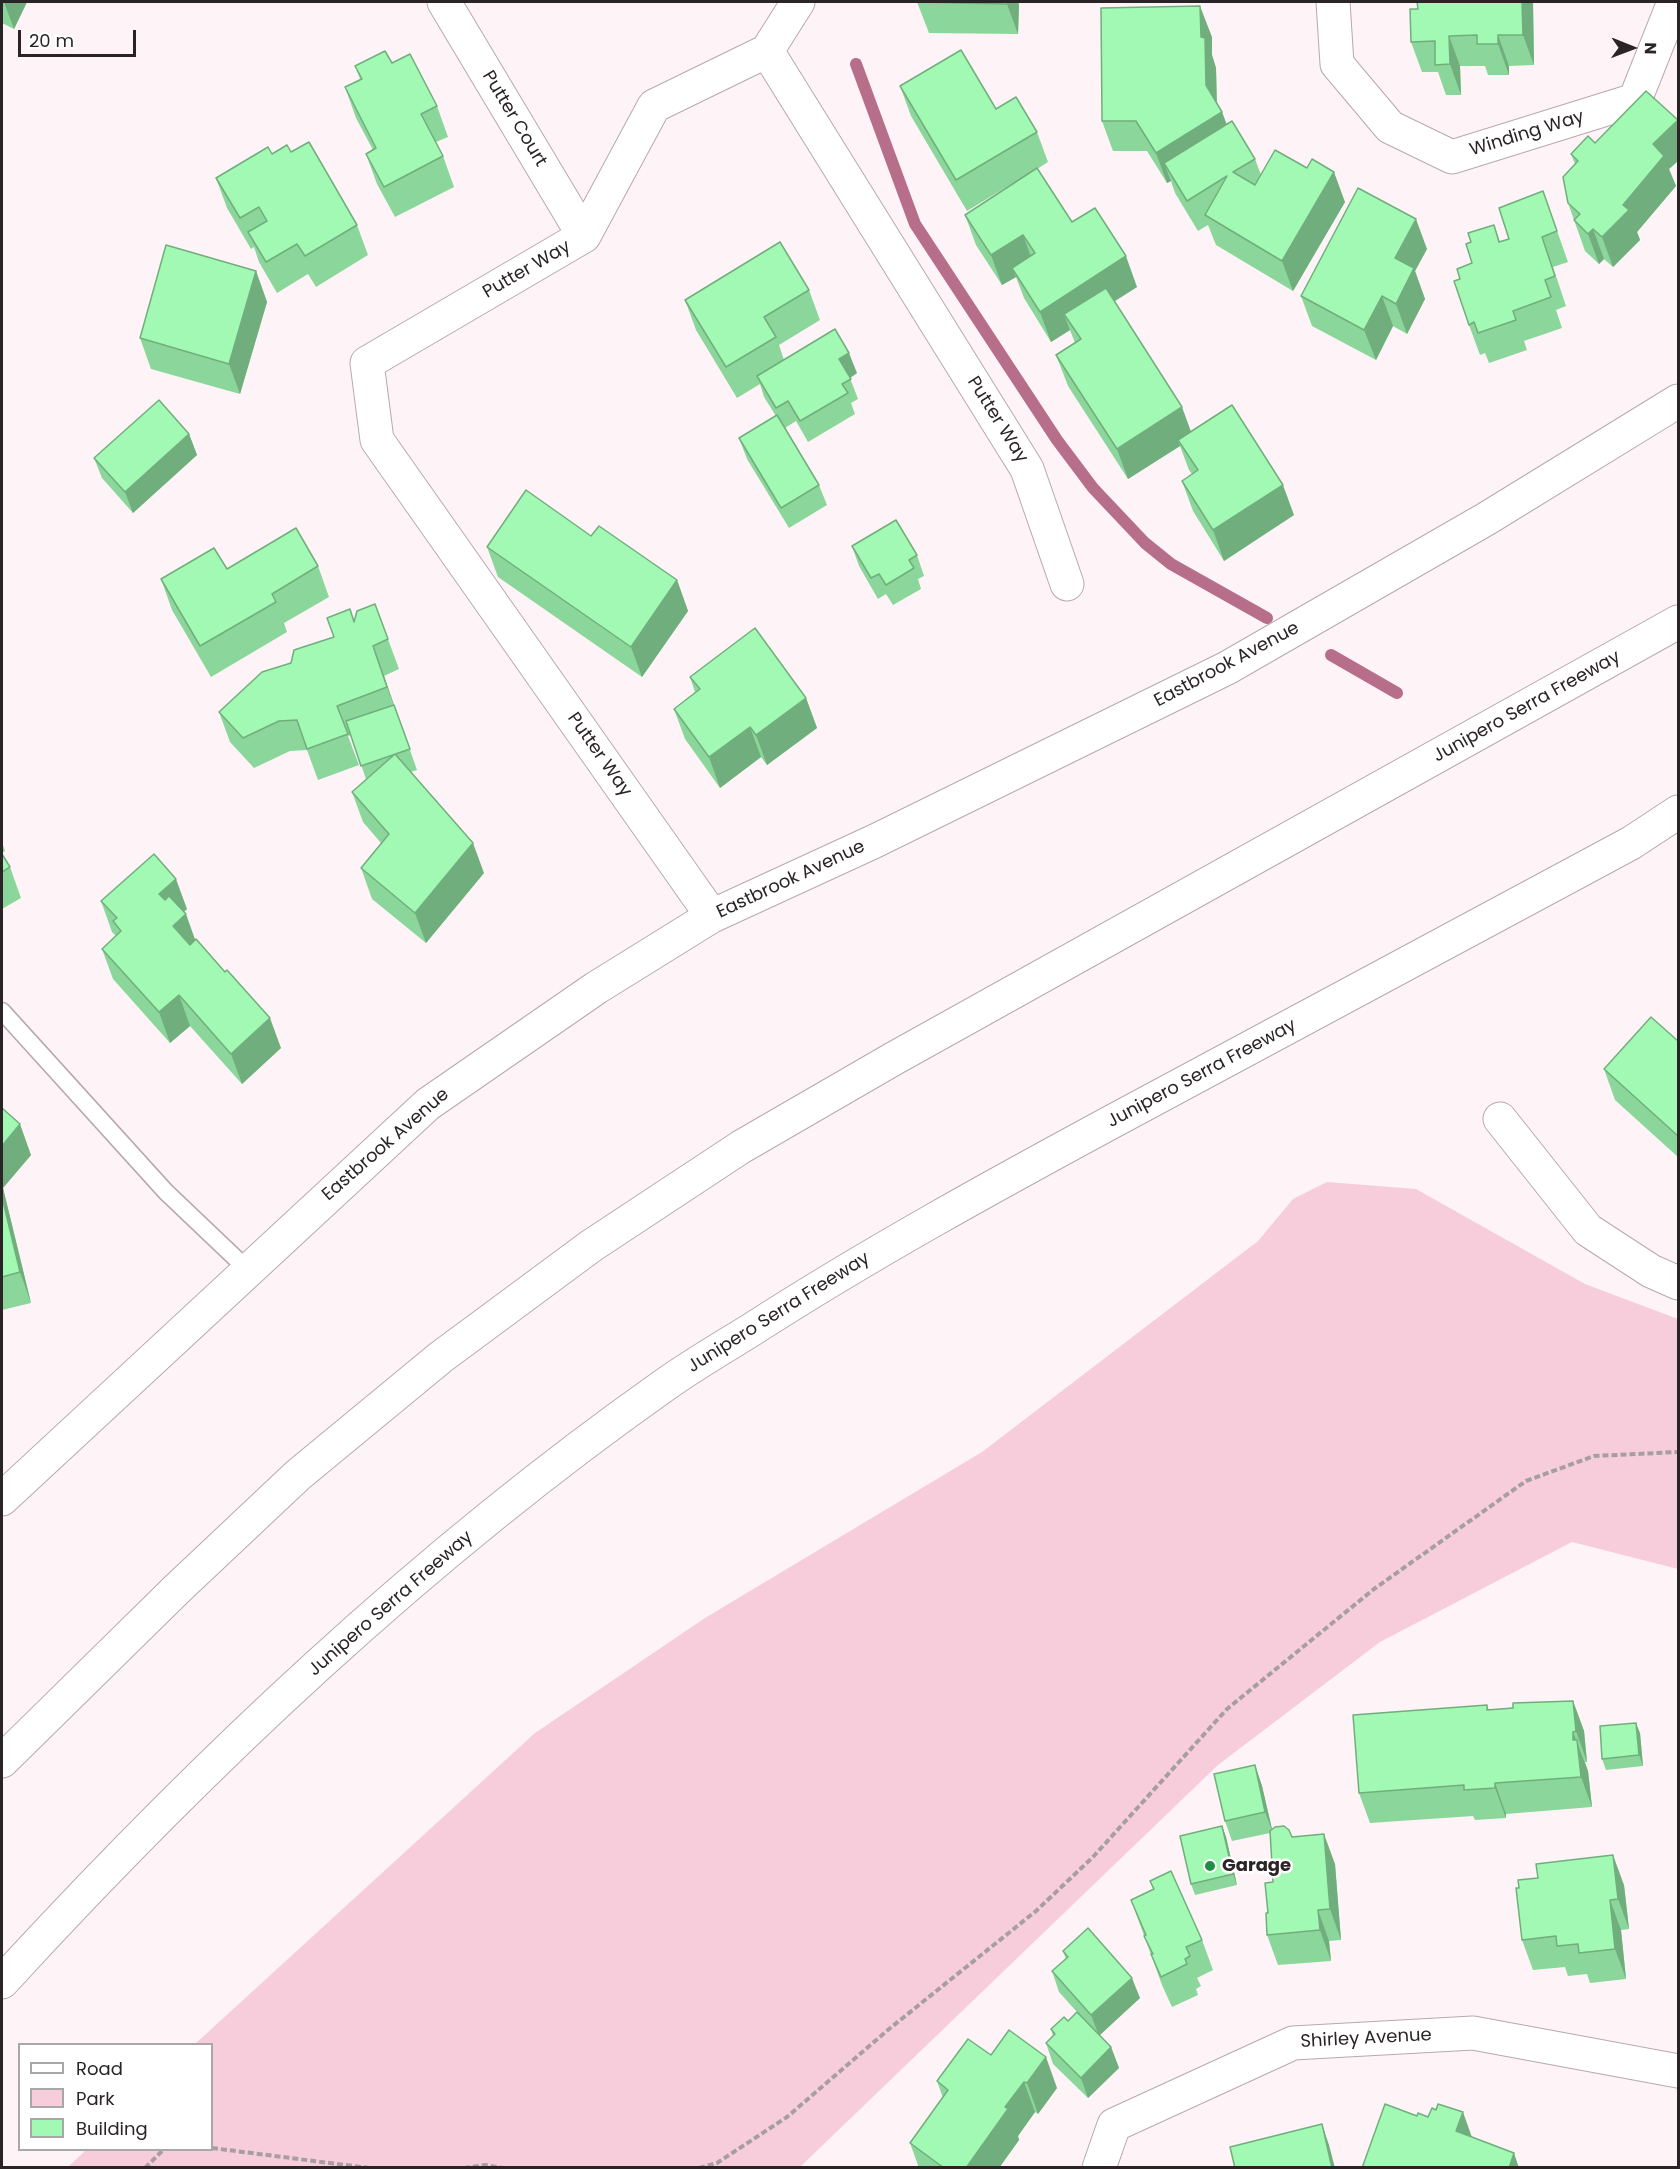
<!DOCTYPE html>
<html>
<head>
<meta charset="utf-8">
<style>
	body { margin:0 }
	#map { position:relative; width:1680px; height:2169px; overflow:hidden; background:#fef4f7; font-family:Poppins,sans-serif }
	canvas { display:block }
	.frame { position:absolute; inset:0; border:3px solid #2a2426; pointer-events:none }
	.legend { position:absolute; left:18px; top:2043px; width:195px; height:108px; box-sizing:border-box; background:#fff; border:2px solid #aaa7a8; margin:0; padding:8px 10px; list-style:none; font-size:18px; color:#2a2426 }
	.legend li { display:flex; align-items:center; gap:12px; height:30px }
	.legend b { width:30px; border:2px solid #aaa7a8 }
	.north { position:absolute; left:1602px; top:18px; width:60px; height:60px; -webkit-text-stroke:4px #fff; paint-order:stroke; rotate:91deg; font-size:16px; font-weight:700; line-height:24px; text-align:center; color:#2a2426 }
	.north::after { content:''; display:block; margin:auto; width:21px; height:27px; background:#2a2426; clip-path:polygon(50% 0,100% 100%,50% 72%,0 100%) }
	.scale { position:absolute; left:18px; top:30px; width:118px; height:27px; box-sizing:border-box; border:3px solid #2a2426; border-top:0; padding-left:8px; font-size:18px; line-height:21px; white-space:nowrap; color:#2a2426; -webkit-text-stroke:4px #fff; paint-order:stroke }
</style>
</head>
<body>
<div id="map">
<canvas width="1680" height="2169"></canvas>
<div class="frame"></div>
<ul class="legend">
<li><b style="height:8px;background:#fff"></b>Road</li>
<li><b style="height:16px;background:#f7cddb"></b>Park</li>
<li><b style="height:16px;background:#a2f9b3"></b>Building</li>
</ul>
<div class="north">N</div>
<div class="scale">20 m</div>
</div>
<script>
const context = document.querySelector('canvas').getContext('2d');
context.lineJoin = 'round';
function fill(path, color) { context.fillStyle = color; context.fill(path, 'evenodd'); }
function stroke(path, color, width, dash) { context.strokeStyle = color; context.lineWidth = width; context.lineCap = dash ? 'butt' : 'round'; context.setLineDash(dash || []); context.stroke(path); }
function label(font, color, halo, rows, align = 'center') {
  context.font = font + ' Poppins,sans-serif'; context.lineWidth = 5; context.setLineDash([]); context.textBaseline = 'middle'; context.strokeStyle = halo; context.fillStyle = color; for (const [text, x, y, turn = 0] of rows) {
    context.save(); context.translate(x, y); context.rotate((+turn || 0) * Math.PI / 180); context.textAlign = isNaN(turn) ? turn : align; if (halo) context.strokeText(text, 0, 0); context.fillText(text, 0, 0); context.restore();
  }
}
fill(new Path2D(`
	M1327 1182 1416 1189 1585 1284 1678 1319V1569L1572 1542 1380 1642 1218 1765 800 2167H68L86 2150H212V2044H195L535 1733 705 1618 982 1452 1258 1241 1293 1199Z`), '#f7cddb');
stroke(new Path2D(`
	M856 64 915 224 1057 440 1093 488 1145 543 1171 564 1267 618
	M1331 655 1397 693`), '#b66e89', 12);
const service = new Path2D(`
	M2 1011 166 1192 248 1270`);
const minor = new Path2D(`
	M444 2 584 236
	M1333 2 1337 64 1390 127 1452 157 1635 100 1674 2
	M767 51 798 2
	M712 916 377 440 367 363 584 236 654 106 767 51 1027 469 1067 584
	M1500 1119 1588 1230 1651 1271 1678 1283
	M2 1499 428 1104 596 988 712 916 875 841 1227 668 1486 519 1678 401
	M1099 2168 1114 2125 1293 2043 1473 2033 1678 2071`);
const motorway = new Path2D(`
	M2 1761 177 1589 298 1475 441 1357 591 1246 741 1147 893 1059 1678 622
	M2 1982C203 1763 422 1556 666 1384 693 1365 722 1348 751 1330 869 1254 993 1186 1117 1119 1288 1027 1460 935 1631 843L1678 812`);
stroke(service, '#b8a8ad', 19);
stroke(minor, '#b8a8ad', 35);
stroke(motorway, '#b8a8ad', 35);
stroke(new Path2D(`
	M212 2148 369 2168
	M145 2168 163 2150
	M464 2168 485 2165 503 2168
	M699 2168 717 2163 787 2117 889 2029 1036 1911 1093 1857 1227 1709 1374 1589 1526 1481 1594 1456 1678 1452`), '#a69ea1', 4, [6, 3]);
stroke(service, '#fff', 16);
stroke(minor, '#fff', 33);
stroke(motorway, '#fff', 33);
fill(new Path2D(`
	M2 2H27L14 29 2 23V25Z
	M917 2 1019 4 1018 34 929 33Z
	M1417 2H1533L1534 65 1509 66V75H1488L1485 66H1460L1461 95H1446L1438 72H1422L1411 42 1418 9Z
	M1212 37V55L1216 68 1217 104 1222 112 1227 125 1255 159 1261 175 1345 202 1293 291 1216 245 1208 225 1198 231 1175 193 1171 181 1167 183 1147 151H1113L1102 121Z
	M392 63 437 106 448 137 436 142 443 156 454 187 395 217 377 184 366 154 373 150 356 118 345 87 360 79 355 66Z
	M900 86 996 109 1037 132 1048 162 1037 169 1072 222 1137 287 1114 301 1191 432 1294 515 1224 561 1193 511 1182 481 1192 474 1189 470 1180 446 1128 479 1068 386 1056 355 1075 343 1070 330 1051 342 1024 298 1016 277 1002 285 976 245 965 215 1018 180 967 211 911 116Z
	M1646 91 1678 121V161L1669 169 1676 186 1637 232 1640 240 1613 267 1604 259 1599 264 1585 251 1568 203 1575 164 1571 154 1595 143Z
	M291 152 357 225 368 255 316 287 308 274 277 293 259 262 254 247 251 249 227 208 216 178 272 154Z
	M1543 191 1568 262 1553 267 1566 306 1556 310 1562 328 1524 341 1527 350 1489 363 1485 353 1480 355 1469 325 1460 279 1472 263 1471 242 1494 225 1500 242 1509 239Z
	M1427 249 1415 271 1425 299 1407 334 1393 326 1376 360 1312 326 1301 296Z
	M256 271 267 302 240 394 151 369 140 338Z
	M809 290 820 320 779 345 784 360 857 373 850 378 858 399 851 403 855 414 808 442 796 421 785 428 819 485 827 505 789 528 747 459 739 438 776 416 764 397 760 384 737 398 696 330 685 300Z
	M189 434 197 455 133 513 102 478 94 458Z
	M591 536 677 580 688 611 642 677 498 577 487 547Z
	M852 546 917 555 924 576 918 579 921 589 893 605 886 594 878 599 859 566Z
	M318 566 329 597 284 623 287 632 211 677 172 610 161 579 227 569Z
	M375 604 399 669 384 676 417 770 411 772 484 873 426 943 372 899 361 868 381 843 363 822 352 792 366 779 351 735 348 736 359 765 318 780 307 750 290 751 254 768 230 742 219 712 291 663 334 637Z
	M690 677 806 698 817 728 767 765 761 757 720 788 685 739 674 709 695 692Z
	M2 842 5 851 2 853Z
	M2 854 10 867 21 898 2 909Z
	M101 901 187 909 183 912 195 940 281 1048 242 1084 190 1026 170 1043 113 979 102 949 116 936 112 932Z
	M1678 1041V1157L1615 1100 1604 1069Z
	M2 1108 31 1155 3 1188 31 1303 2 1310Z
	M1573 1701 1584 1731 1587 1762H1585L1588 1771 1592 1807 1506 1814V1818L1475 1820 1473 1816 1370 1823 1359 1793 1487 1705 1489 1710Z
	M1640 1733 1643 1766 1606 1770 1602 1759Z
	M1255 1765 1262 1786 1272 1830 1292 1837 1335 1864 1341 1940 1329 1941 1331 1961 1278 1965 1267 1935 1268 1913 1273 1882 1270 1833 1232 1841 1225 1821Z
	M1222 1826 1226 1837 1237 1885 1195 1895 1191 1884Z
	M1150 1881 1202 1940 1213 1970 1197 1978 1201 1986 1196 1989 1198 1995 1172 2007 1162 1985 1131 1900 1153 1889Z
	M1624 1885 1629 1929 1621 1930 1626 1979 1590 1983 1587 1974 1568 1976 1565 1967 1533 1970 1522 1940Z
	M1063 1951 1140 1998 1099 2035 1111 2047 1119 2068 1088 2098 1053 2064 1046 2043 1053 2036 1051 2029 1068 2021 1086 2022 1059 1992 1052 1971 1066 1959Z
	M991 2055 1057 2088 1038 2114 1035 2112 1018 2136 1019 2140 999 2168H919L910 2143 943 2098 937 2081Z`), '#8bd69a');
fill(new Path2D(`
	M4 2H27L14 29Z
	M1007 2H1018L1019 4 1018 34 1007 4Z
	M1522 2H1533L1534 65 1523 35Z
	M1200 6 1212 37V55L1216 68 1217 114 1222 112 1233 142 1164 163 1171 181 1167 183 1156 153 1206 85 1201 37Z
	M1498 35 1509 66V75L1498 44Z
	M1449 36 1460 66 1461 95 1450 64Z
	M1678 120V161L1669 169 1676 186 1637 232 1640 240 1613 267 1602 237 1653 144Z
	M1334 172 1345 202 1293 291 1282 261Z
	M1416 219 1427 249 1415 271 1425 299 1407 334 1396 304 1395 258Z
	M1593 229 1604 259 1599 264 1588 234Z
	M1023 235 1034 265 1012 268 1016 277 1002 285 991 255Z
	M1126 256 1137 287 1073 328 1064 314 1070 330 1051 342 1040 312Z
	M256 271 267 302 240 394 229 364Z
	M1382 296 1393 326 1376 360 1364 330Z
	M849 353 857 373 847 380 839 359Z
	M1182 407 1193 437 1178 440 1180 446 1128 479 1117 449Z
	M189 434 197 455 133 513 125 492Z
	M1283 485 1294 515 1224 561 1213 530Z
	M677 580 688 611 642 677 631 647Z
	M373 646 384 676 398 717 387 687Z
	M806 698 817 728 767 765 756 735Z
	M750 727 761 757 720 788 709 757Z
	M473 843 484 873 426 943 415 913Z
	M176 879 187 909 170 924 159 894Z
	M186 914 197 945 184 957 173 926Z
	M179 995 190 1026 170 1043 159 1012Z
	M270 1018 281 1048 242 1084 231 1054Z
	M20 1124 31 1155 3 1188 31 1303 20 1272 2 1197V1146Z
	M1573 1701 1584 1731 1587 1762 1576 1731Z
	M1636 1723 1640 1733 1643 1766 1639 1755Z
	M1573 1732 1588 1771 1592 1807 1581 1777 1573 1740Z
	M1255 1765 1262 1786 1273 1833 1265 1812Z
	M1495 1783 1506 1814V1818L1495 1788Z
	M1222 1826 1226 1837 1237 1885 1233 1874Z
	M1324 1834 1335 1864 1341 1940 1330 1909Z
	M1613 1855 1624 1885 1629 1929 1618 1899Z
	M1610 1900 1621 1930 1626 1979 1615 1949Z
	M1318 1910 1329 1941 1331 1961 1320 1930Z
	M1132 1978 1140 1998 1099 2036 1091 2015Z
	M1111 2047 1119 2068 1088 2098 1081 2078Z
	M1046 2057 1057 2088 1038 2114 1027 2083Z
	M1024 2082 1035 2112 1018 2136 1019 2140 999 2168H966L1005 2107Z
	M1463 2112 1474 2143 1456 2131Z
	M1322 2124 1329 2145 1335 2168H1332Z
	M1514 2153 1519 2168H1509Z`), '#71ae7d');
const building = new Path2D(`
	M917 2H1007V4Z
	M1417 2H1522L1523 35H1498V44H1477V35L1449 36 1450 64 1435 65V41L1411 42 1410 9H1418Z
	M1200 6 1201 37 1205 38 1206 85 1222 112 1156 153 1136 121H1102L1101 8Z
	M961 50 996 109 1016 97 1037 132 956 180 900 86Z
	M385 51 392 63 410 54 437 106 421 114 443 156 384 187 366 154 376 148 345 87 362 79 355 66Z
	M1646 91 1678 120 1653 144 1664 156 1623 205 1629 210 1602 237 1593 229 1588 234 1574 220 1580 214 1568 203 1563 177 1578 161 1571 154 1588 136 1595 143Z
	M1232 121 1255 159 1233 172 1255 185 1275 150 1307 168 1312 159 1334 172 1282 261 1205 215 1227 176 1187 201 1164 163Z
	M309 142 357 225 305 256 297 244 266 262 248 232 267 221 259 207 240 218 216 178 268 147 272 154 287 145 291 152Z
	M1037 168 1072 222 1095 208 1126 256 1040 312 1012 268 1035 253 1023 235 991 255 965 215Z
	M1358 188 1416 219 1395 258 1414 268 1396 304 1382 296 1364 330 1301 296Z
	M1543 191 1557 231 1542 237 1555 276 1545 280 1551 297 1513 311 1516 320 1478 333 1474 322 1469 325 1454 281 1460 279 1457 269 1472 263 1466 244 1471 242 1468 233 1494 225 1499 242 1509 239 1499 208Z
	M780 242 809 290 764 317 776 337 726 367 685 300Z
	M166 245 256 271 229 364 140 338Z
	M1106 288 1182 407 1117 449 1056 355 1081 339 1064 314Z
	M835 329 849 353 839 359 851 379 842 384 848 393 800 421 788 401 776 408 757 376Z
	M159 400 189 434 125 492 94 458Z
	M1232 405 1283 485 1213 530 1182 481 1198 470 1178 440Z
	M777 415 819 485 781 508 739 438Z
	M526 490 591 536 599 526 677 580 631 647 487 547Z
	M896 520 917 555 909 560 914 568 886 585 879 574 871 578 852 546Z
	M296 528 318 566 272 594 276 602 200 646 161 579 214 548 227 569Z
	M375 604 388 639 373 646 387 687 337 706 348 734 307 749 297 720 279 721 243 738 219 712 262 672 291 663 294 650 334 637 327 618 350 609 354 622 357 611Z
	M755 628 806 698 756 735 750 727 709 757 674 709 700 689 690 677Z
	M394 705 410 749 361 766 346 721Z
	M395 754 473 843 415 913 361 868 389 834 352 792Z
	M2 854 10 867 2 872Z
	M154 854 176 879 159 894 165 900 169 896 186 914 173 926 190 945 196 939 225 972 227 970 270 1018 231 1054 179 995 159 1012 102 949 121 931 113 921 117 918 101 901Z
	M1651 1017 1678 1041V1136L1604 1069Z
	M2 1108 20 1124 2 1146Z
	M2 1197 20 1272 2 1277Z
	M1573 1701 1576 1731 1573 1732V1740H1577L1581 1777 1495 1783V1788L1464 1790V1785L1359 1793 1353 1715 1487 1705V1710L1513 1708V1703Z
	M1636 1723 1639 1755 1602 1759 1600 1726Z
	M1255 1765 1265 1812 1225 1821 1214 1774Z
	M1222 1826 1233 1874 1191 1884 1180 1836Z
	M1284 1826 1289 1830 1292 1837 1324 1834 1330 1909 1318 1910 1320 1930 1267 1935 1266 1913H1268L1265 1883 1273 1882 1270 1831 1275 1827Z
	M1613 1855 1618 1899 1610 1900 1615 1949 1579 1953 1578 1944 1557 1946 1556 1936 1522 1940 1516 1888H1519L1518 1880 1538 1878 1536 1864Z
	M1171 1871 1202 1940 1186 1947 1190 1956 1185 1959 1187 1964 1161 1977 1151 1954H1153L1144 1936 1146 1935 1131 1900 1154 1889 1150 1881Z
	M1088 1928 1132 1978 1091 2015 1052 1971 1068 1957 1063 1951Z
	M1077 2012 1111 2047 1081 2078 1046 2043 1055 2034 1051 2029 1064 2017 1068 2021Z
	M1009 2030 1046 2057 1027 2083 1024 2082 1005 2107 1008 2109 966 2168H944L910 2143 948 2090 937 2081 968 2039 991 2055Z
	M1385 2104 1417 2116 1418 2113 1428 2117 1432 2108 1436 2110 1438 2104 1463 2112 1456 2131 1514 2153 1509 2168H1362Z
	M1322 2124 1332 2168H1235L1230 2147Z`);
fill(building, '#a2f9b3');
stroke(building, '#71ae7d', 1.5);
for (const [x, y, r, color] of [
	[1210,1866,6,"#228e45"]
]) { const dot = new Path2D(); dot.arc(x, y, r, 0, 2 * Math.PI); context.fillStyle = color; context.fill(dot); stroke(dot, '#fff', 2); }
label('18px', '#2a2426', '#fff', [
	["Putter Court",514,119,59],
	["Winding Way",1527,134,-17],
	["Putter Way",527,270,-30],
	["Putter Way",997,420,58],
	["Eastbrook Avenue",1227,665,-28],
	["Junipero Serra Freeway",1527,707,-29],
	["Putter Way",599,755,55],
	["Eastbrook Avenue",791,880,-25],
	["Junipero Serra Freeway",1202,1074,-28],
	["Eastbrook Avenue",386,1145,-41],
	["Junipero Serra Freeway",779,1313,-32],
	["Junipero Serra Freeway",391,1604,-41],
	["Shirley Avenue",1366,2039,-3]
]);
label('bold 18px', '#2a2426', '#fff', [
	["Garage",1222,1866]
], 'left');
</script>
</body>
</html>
